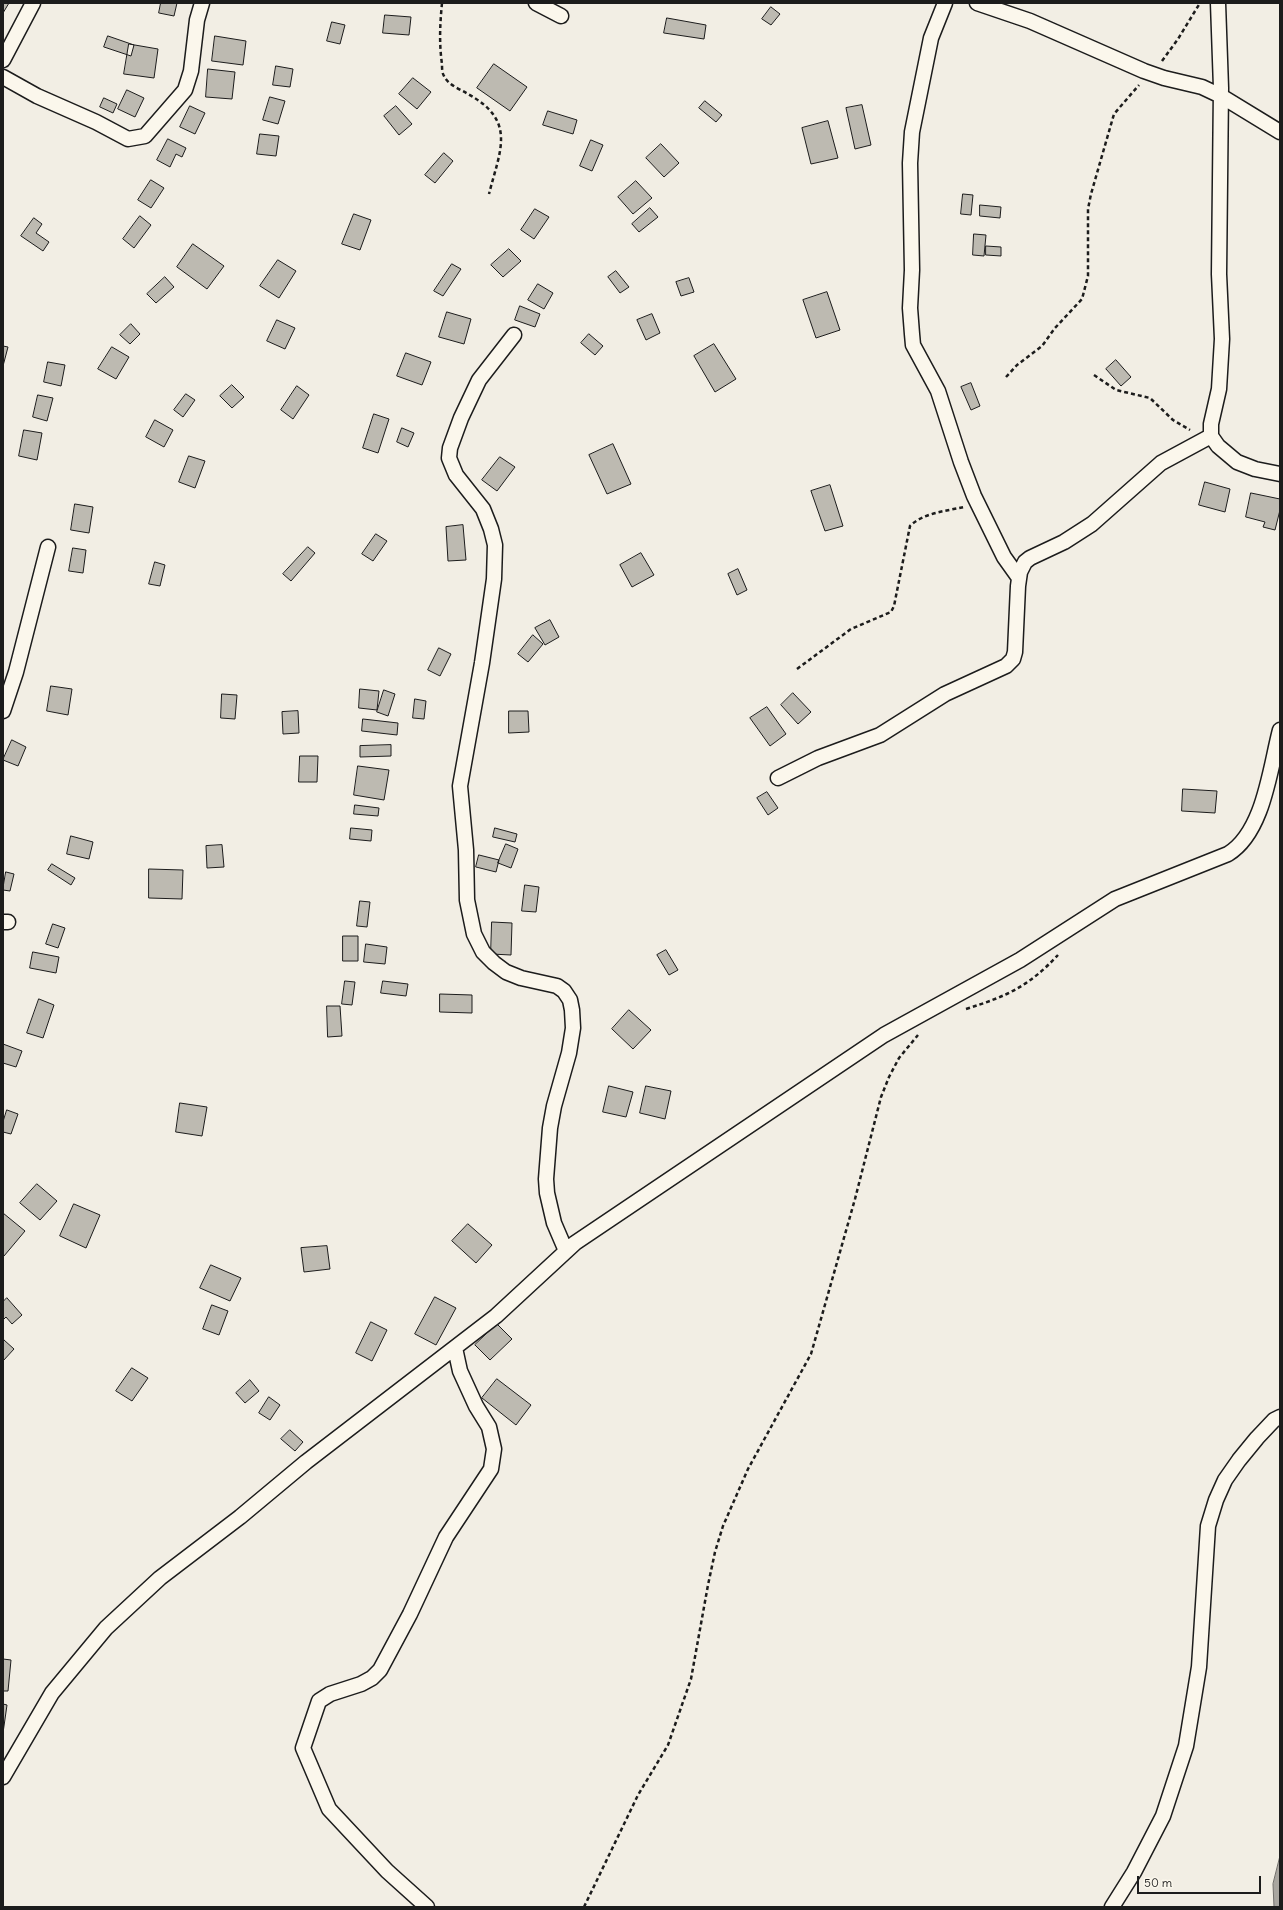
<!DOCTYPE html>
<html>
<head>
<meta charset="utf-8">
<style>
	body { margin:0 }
	#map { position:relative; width:1283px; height:1910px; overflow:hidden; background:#f2eee4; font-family:Delius,sans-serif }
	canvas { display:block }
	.frame { position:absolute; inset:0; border:4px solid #1c1c1c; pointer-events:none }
	.scale { position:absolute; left:1137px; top:1876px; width:124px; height:18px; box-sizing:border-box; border:2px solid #1c1c1c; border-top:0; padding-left:5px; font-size:12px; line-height:14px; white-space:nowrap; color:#1c1c1c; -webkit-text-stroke:3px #fbf7ec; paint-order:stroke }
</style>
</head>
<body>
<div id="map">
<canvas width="1283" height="1910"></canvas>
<div class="frame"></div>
<div class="scale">50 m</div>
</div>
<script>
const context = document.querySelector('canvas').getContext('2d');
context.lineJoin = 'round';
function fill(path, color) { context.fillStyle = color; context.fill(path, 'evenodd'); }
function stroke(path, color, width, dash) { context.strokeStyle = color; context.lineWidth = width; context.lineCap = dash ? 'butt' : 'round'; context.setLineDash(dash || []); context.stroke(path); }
const water = new Path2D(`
	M1280 1856V1907H1274L1273 1884Z`);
fill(water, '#a9a6a0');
stroke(water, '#716f6b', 1);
const building = new Path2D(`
	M3 3H9L3 13Z
	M161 3H177L174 16 159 13Z
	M771 7 780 14 771 25 762 19Z
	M385 15 411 17 409 35 383 33Z
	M667 18 706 25 704 39 664 33Z
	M332 22 345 25 340 44 327 41Z
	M108 36 134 45 131 56 104 47Z
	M215 36 246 41 243 65 212 61Z
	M129 44 158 49 154 78 124 74Z
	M494 64 527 87 510 111 477 88Z
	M276 66 293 69 290 87 273 85Z
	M208 69 235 72 232 99 206 97Z
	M413 78 431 92 417 109 399 94Z
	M127 90 144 98 135 117 118 109Z
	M270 97 285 101 278 124 263 120Z
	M104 98 117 104 113 113 100 107Z
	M705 101 722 115 716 122 699 108Z
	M862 105 871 145 855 149 846 108Z
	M190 106 205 113 195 134 180 127Z
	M396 106 412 124 399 135 384 116Z
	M548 111 577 120 573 134 543 125Z
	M828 121 838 158 811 164 802 128Z
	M260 134 279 136 276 156 257 154Z
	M168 139 186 148 182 157 176 154 170 167 157 160Z
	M591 140 603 145 592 171 580 166Z
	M661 144 679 163 664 177 646 158Z
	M444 153 453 161 435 183 425 175Z
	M151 180 164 188 151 208 138 200Z
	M636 181 652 198 633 214 618 197Z
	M963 194 973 195 971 215 961 214Z
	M980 205 1001 207 1000 218 980 216Z
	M650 208 658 217 639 232 632 224Z
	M535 209 549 217 534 239 521 230Z
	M354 214 371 220 360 250 342 244Z
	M140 216 151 225 134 248 123 239Z
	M34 218 42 224 36 233 49 242 43 251 21 236Z
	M974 234 986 235 984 256 973 255Z
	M193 244 224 266 207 289 177 267Z
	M986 246 1001 247V256L986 255Z
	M509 249 521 261 503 277 491 265Z
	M278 260 296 271 279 298 260 286Z
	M452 264 461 269 443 296 434 291Z
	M616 271 629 287 620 293 608 277Z
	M165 277 174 287 156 303 147 294Z
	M689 278 694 292 681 296 676 282Z
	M538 284 553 293 544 309 528 300Z
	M827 292 840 330 816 338 803 300Z
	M520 306 540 314 535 327 515 320Z
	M447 312 471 319 464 344 439 337Z
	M652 314 660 333 646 340 637 320Z
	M277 320 295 328 285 349 267 341Z
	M131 324 140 334 130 344 120 335Z
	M589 334 603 346 595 355 581 343Z
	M714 344 736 379 715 392 694 356Z
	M3 346 8 347 3 366Z
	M112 347 129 357 116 379 98 369Z
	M406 353 431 362 422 385 397 376Z
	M1116 360 1131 377 1121 386 1106 369Z
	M48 362 65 365 61 386 44 382Z
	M971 383 980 406 971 410 961 387Z
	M232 385 244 397 232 408 220 396Z
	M297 386 309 395 293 419 281 410Z
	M186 394 195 400 183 417 174 410Z
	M38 395 53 398 47 421 33 417Z
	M374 414 389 419 378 453 363 448Z
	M155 420 173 430 164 447 146 437Z
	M402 428 414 433 408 447 397 442Z
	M24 430 42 433 37 460 19 456Z
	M613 444 631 484 607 494 589 455Z
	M189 456 205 461 195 488 179 482Z
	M500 457 515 467 497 491 482 480Z
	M1205 482 1230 489 1225 512 1199 505Z
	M830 485 843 526 825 531 811 491Z
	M1251 493 1280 499V510L1275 530 1263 527 1265 522 1246 517Z
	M75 504 93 507 89 533 71 530Z
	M463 525 466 560 448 561 446 527Z
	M376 534 387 541 373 561 362 554Z
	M308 547 315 553 291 581 283 574Z
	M73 548 86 550 83 573 69 571Z
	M641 553 654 575 632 587 620 565Z
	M155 562 165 565 160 586 149 584Z
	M738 569 747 590 737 595 728 574Z
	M550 620 559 637 545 645 535 628Z
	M533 635 543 644 528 662 518 654Z
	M439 648 451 654 440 676 428 670Z
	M51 686 72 689 68 715 47 711Z
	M360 689 379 691 377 710 359 708Z
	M384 690 395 694 388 716 377 712Z
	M793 693 811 712 798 724 781 705Z
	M222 694 237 695 235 719 221 718Z
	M415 699 426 701 424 719 413 718Z
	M767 707 786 734 770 746 750 718Z
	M298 711 299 733 283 734 282 712Z
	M509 711H528L529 732 509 733Z
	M363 719 398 723 397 735 362 731Z
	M12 740 26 747 18 766 3 760Z
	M391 745V756L360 757V746Z
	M300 756H318L317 782H299Z
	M358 766 389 770 384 800 354 795Z
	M1183 789 1217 791 1215 813 1182 811Z
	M767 792 778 808 768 815 757 798Z
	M355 805 379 808 378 816 354 814Z
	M351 828 372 830 371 841 350 839Z
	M495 828 517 834 515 842 493 837Z
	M71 836 93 842 89 859 67 854Z
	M506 844 518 849 511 868 498 863Z
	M222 845 224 867 207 868 206 846Z
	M479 855 499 860 496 872 476 867Z
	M52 864 75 878 71 885 48 870Z
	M149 869 183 870 182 899 149 898Z
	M6 872 14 874 10 891 3 890Z
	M525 885 539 887 536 912 522 911Z
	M360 901 370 902 367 927 357 926Z
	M492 922 512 923 511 955 491 954Z
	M53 924 65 928 58 948 46 944Z
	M343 936H358V961H343Z
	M366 944 387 947 385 964 364 962Z
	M666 950 678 970 669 975 657 955Z
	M33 952 59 957 56 973 30 968Z
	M345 981 355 982 352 1005 342 1004Z
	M383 981 408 984 406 996 381 993Z
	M440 994 472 995V1013L440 1012Z
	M39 999 54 1005 43 1038 27 1033Z
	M327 1006H340L342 1036 328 1037Z
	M629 1010 651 1030 633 1049 612 1029Z
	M3 1044 22 1051 16 1067 3 1063Z
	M609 1086 633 1092 626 1117 603 1112Z
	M646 1086 671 1091 665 1119 640 1113Z
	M180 1103 207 1107 202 1136 176 1132Z
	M7 1110 18 1114 11 1134 3 1132V1122Z
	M37 1184 57 1201 40 1220 20 1203Z
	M74 1204 100 1215 86 1248 60 1236Z
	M3 1213 25 1231 4 1256 3 1255Z
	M468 1224 492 1245 476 1263 452 1241Z
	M327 1246 330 1269 304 1272 301 1248Z
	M211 1265 241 1278 230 1301 200 1288Z
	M435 1297 456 1308 436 1345 415 1334Z
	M7 1298 22 1315 12 1324 6 1317 3 1320V1302Z
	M212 1305 228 1311 219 1335 203 1329Z
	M371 1322 387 1330 372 1361 356 1353Z
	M497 1324 512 1339 490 1360 475 1345Z
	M4 1340 14 1349 3 1361V1341Z
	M132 1368 148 1378 132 1401 116 1391Z
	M497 1379 531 1405 516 1425 482 1398Z
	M250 1380 259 1391 245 1403 236 1393Z
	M269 1397 280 1405 270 1420 259 1413Z
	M290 1430 303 1442 295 1451 281 1439Z
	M3 1659 11 1660 8 1691H3Z
	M3 1704 7 1705 3 1733Z`);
fill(building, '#bdbab1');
stroke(building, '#1c1c1c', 1);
const minor = new Path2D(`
	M536 3 561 16
	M945 3 931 38 912 132 910 163 912 270 910 308 912 334 913 345 938 391 961 462 974 496 1004 557 1019 578
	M977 3 1030 21 1144 71 1164 78 1202 87 1221 96 1280 132
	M1218 3 1221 88 1219 274 1222 339 1219 389 1211 424V436L1218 446 1237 462 1255 469 1280 474
	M3 60 33 3
	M3 77 37 96 96 122 128 139 145 136 185 90 191 71 197 20 202 3
	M514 335 479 380 461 418 450 448 449 458 456 475 483 509 491 529 495 545 494 579 482 663 460 786 466 850 467 900 474 934 483 952 494 963 506 972 521 978 557 986 564 991 570 1000 572 1010 573 1028 569 1053 554 1106 550 1128 546 1179 547 1193 554 1223 566 1251
	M3 711 16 672 48 547
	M778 778 818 758 880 735 945 694 1006 666 1013 659 1015 652 1018 586 1020 572 1025 562 1030 558 1064 542 1092 524 1161 463 1211 436
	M3 922H8
	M3 1777 52 1693 106 1628 160 1578 240 1517 306 1462 496 1316 575 1243 884 1035 1020 960 1115 899 1228 854C1264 832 1270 768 1280 730
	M427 1907 387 1871 329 1809 303 1748 319 1701 330 1694 361 1684 372 1678 380 1670 410 1614 446 1537 491 1469 494 1449 489 1427 476 1406 460 1371 455 1348
	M1112 1907 1134 1872 1163 1816 1186 1746 1199 1667 1208 1526 1216 1500 1225 1480 1239 1460 1257 1438 1274 1420 1280 1417`);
stroke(minor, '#1c1c1c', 17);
stroke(new Path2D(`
	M442 3C440 24 439 43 442 64 442 68 442 73 444 76 448 85 460 89 468 94 517 121 500 150 489 194
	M1162 61 1178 39 1200 3
	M1094 375 1116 390 1150 398 1173 420 1190 430
	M1006 377 1017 365 1042 346 1055 328 1082 299 1088 276V209L1091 194 1114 114 1139 85
	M797 669 851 629 891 612 894 606 910 526C923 513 946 511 964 507
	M966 1009C1007 996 1028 987 1058 955
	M584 1907 638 1795 668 1745 691 1679 708 1585 715 1552 723 1526 748 1469 811 1354 855 1199 881 1097 889 1077 899 1058 918 1035`), '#1c1c1c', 2.5, [4, 3]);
stroke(minor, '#fbf7ec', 14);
</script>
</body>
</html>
